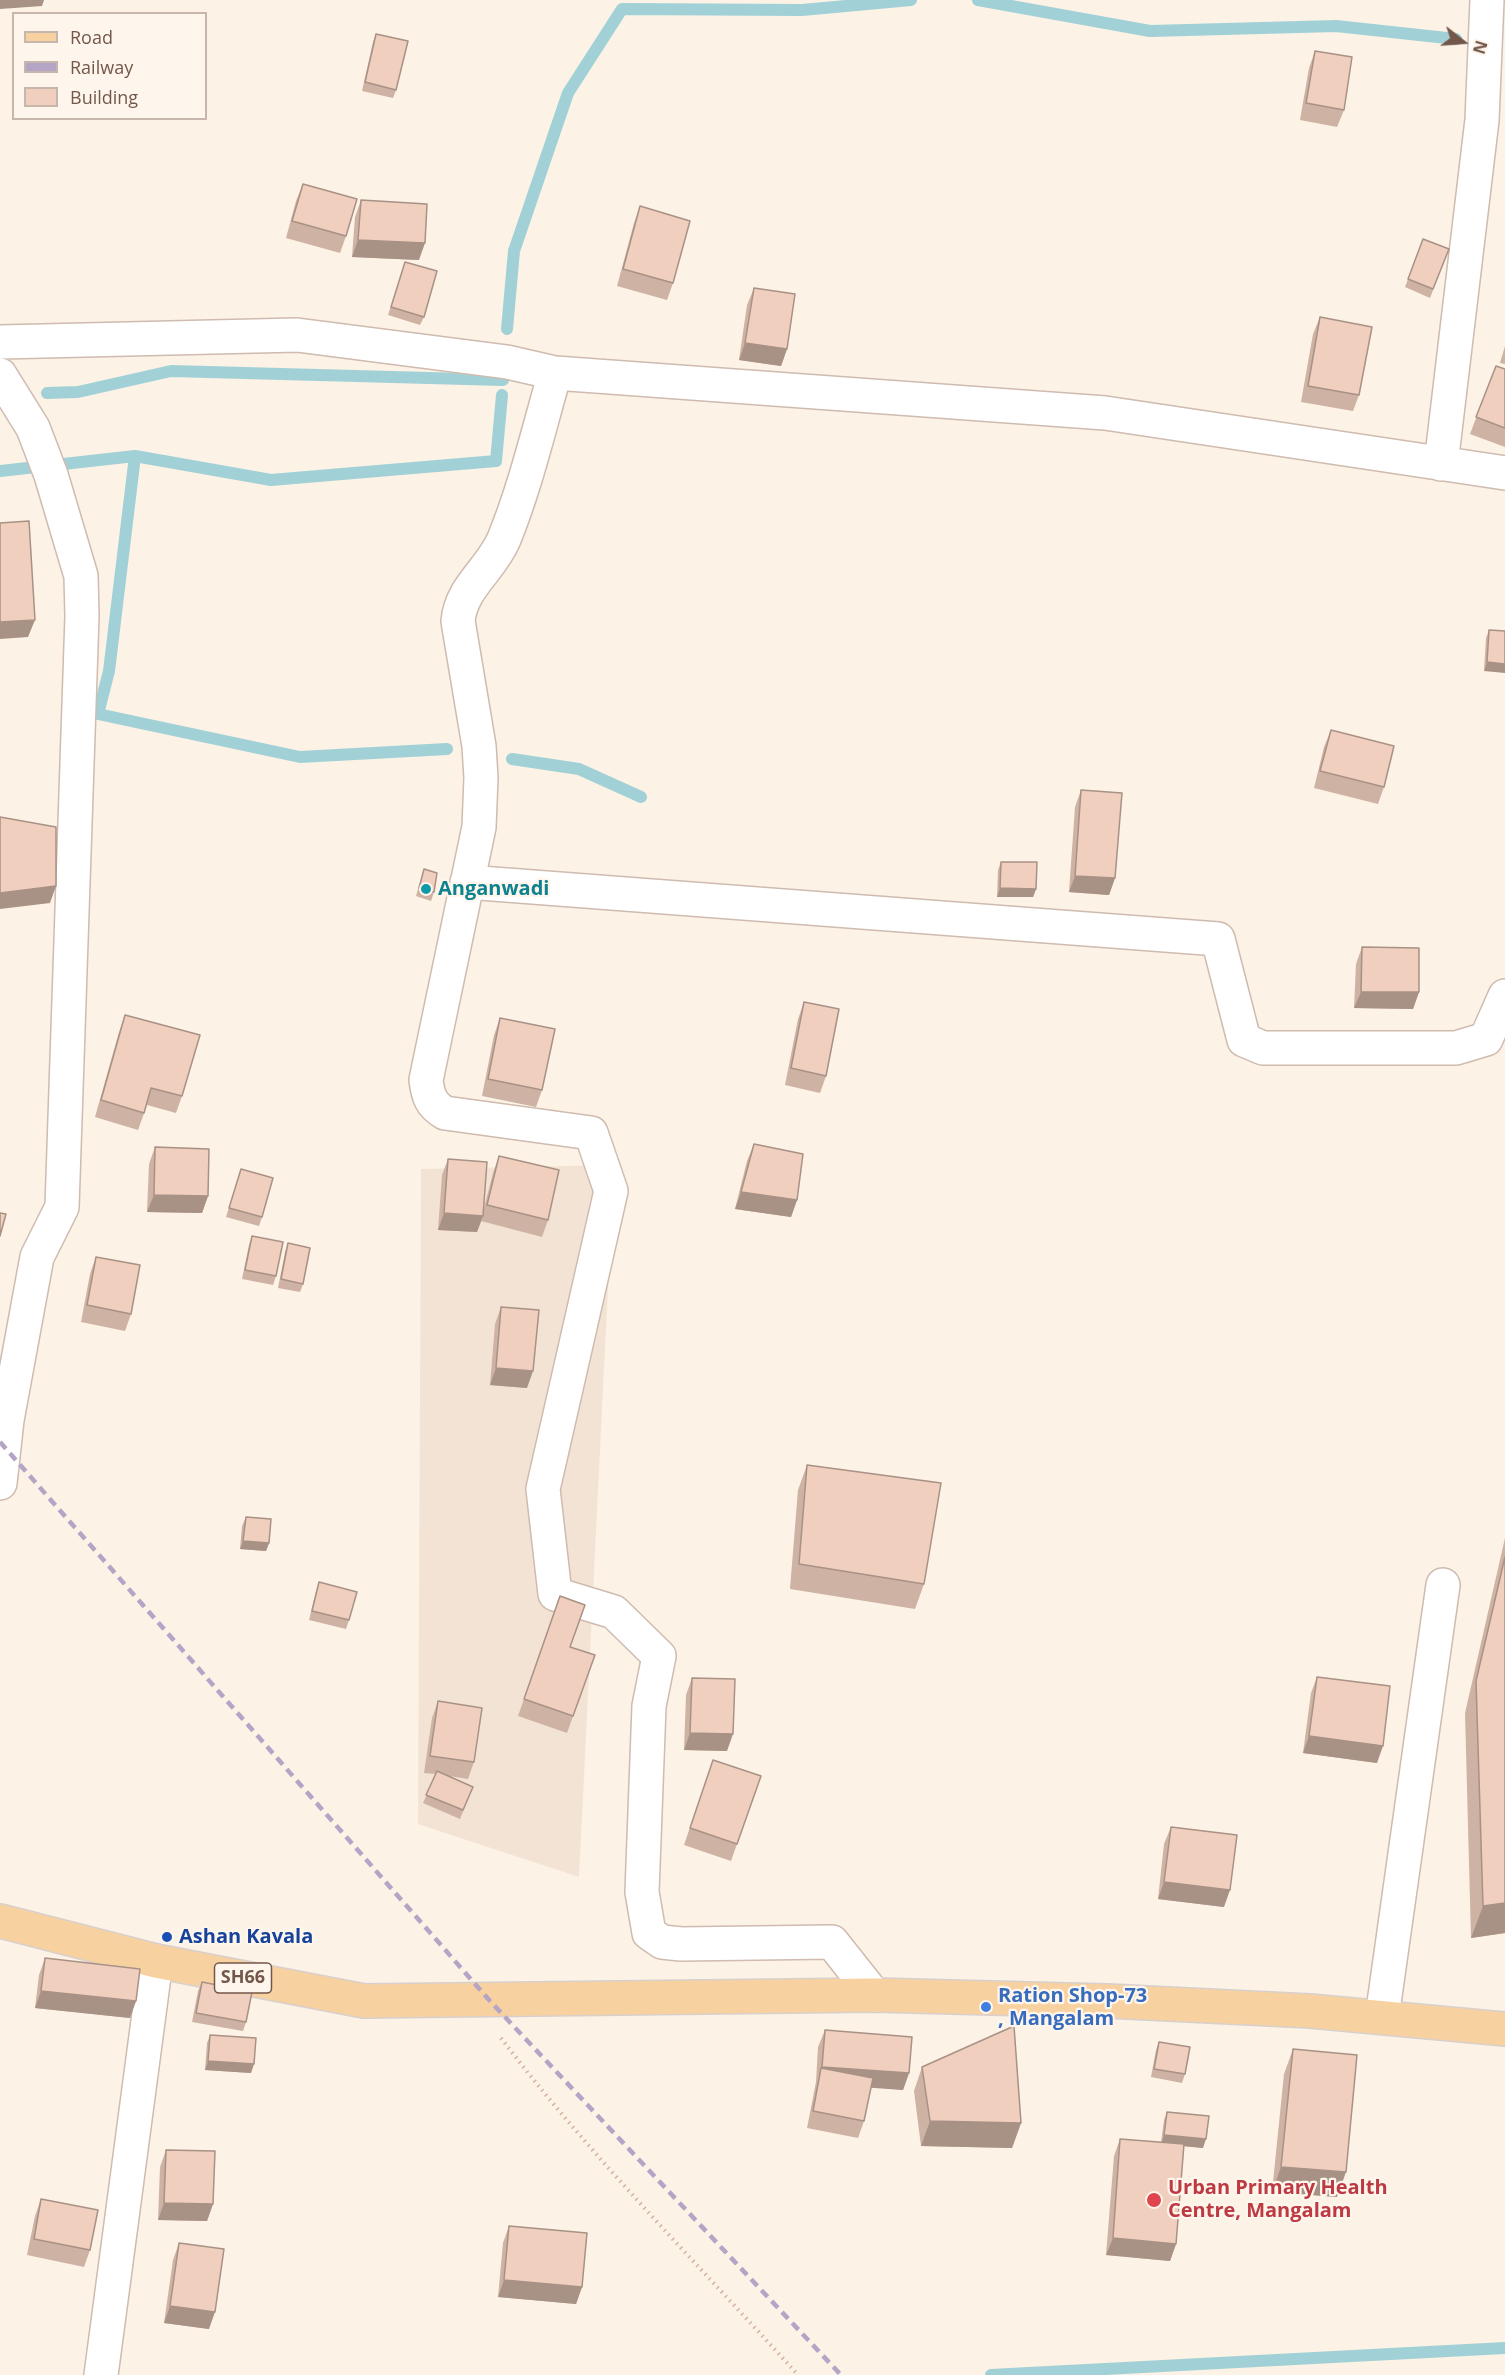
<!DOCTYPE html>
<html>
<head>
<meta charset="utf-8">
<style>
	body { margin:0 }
	#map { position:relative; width:1505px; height:2375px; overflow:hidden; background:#fcf2e6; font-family:"Open Sans",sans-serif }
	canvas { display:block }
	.legend { position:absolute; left:12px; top:12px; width:195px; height:108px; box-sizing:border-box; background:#fef6ec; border:2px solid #c7b6ac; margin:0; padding:8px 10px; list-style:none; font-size:18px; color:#74574b }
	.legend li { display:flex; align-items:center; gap:12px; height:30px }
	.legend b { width:30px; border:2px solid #c7b6ac }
	.north { position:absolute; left:1433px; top:12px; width:60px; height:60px; -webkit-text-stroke:4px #fef6ec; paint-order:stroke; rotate:107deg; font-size:16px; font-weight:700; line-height:24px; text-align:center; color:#74574b }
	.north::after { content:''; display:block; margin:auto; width:21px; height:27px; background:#74574b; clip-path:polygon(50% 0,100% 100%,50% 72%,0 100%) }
</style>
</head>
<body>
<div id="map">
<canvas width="1505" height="2375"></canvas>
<ul class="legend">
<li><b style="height:8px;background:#f8d1a0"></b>Road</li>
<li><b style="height:8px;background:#b4a4c5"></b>Railway</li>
<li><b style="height:16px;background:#f0cfbe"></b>Building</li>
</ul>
<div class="north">N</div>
</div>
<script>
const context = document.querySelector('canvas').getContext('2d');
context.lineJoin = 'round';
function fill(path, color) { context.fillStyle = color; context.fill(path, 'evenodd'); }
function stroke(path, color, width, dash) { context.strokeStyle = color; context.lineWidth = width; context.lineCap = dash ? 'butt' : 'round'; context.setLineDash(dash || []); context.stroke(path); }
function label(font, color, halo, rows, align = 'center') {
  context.font = font + ' "Open Sans",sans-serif'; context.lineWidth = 4.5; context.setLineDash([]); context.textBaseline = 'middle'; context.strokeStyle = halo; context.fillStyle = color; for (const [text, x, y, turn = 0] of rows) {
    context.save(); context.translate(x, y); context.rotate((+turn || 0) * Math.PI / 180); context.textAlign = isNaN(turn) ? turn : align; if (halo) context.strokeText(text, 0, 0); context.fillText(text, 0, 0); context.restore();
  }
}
fill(new Path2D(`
	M614 1165 579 1877 418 1824 421 1169Z`), '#f3e3d4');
stroke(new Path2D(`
	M978 0 1150 31 1336 26 1456 39
	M507 329 514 251 568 93 622 9 802 10 911 0
	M47 393 78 392 171 371 503 380
	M135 456 109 671 98 714 300 757 447 749
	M0 471 135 456 271 480 496 461 502 395
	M512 759 579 769 641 797
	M991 2375 1505 2348`), '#a1d1d6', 12);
const minor = new Path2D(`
	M0 342 297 335 507 362 555 373 1105 413 1505 473
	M555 373C539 428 526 485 504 539 491 570 461 587 458 621L479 746 481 778 479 827 426 1080C428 1096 431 1105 445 1113L591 1133 611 1191 543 1489 555 1594 614 1612 659 1656 649 1706 642 1892 649 1933 662 1942 681 1944 832 1942 874 1995
	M0 375 33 428 51 475 81 576 82 616 62 1207 37 1257 7 1420 0 1483
	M1441 464 1482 120 1487 0
	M467 882 1218 939 1244 1040 1263 1048H1456L1486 1039 1505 996
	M1382 2017 1443 1585
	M101 2375 156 1961`);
const primary = new Path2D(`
	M0 1921 156 1961 364 2001 874 1995 1108 2001 1310 2011 1505 2029`);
stroke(minor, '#cfbbaf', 36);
stroke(primary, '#d8d0cd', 36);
stroke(new Path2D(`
	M501 2038C591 2157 698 2264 798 2375`), '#d5b2a1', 4, [1.5, 4.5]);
stroke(minor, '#fff', 33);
stroke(primary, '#f8d1a0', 33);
stroke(new Path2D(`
	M0 1442 490 2001 841 2375`), '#b4a4c5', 4.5, [9, 6]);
fill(new Path2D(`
	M376 34 396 90 393 98 362 91 373 42Z
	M1315 51 1344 110 1337 127 1300 120 1309 68Z
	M303 184 346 236 340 253 286 238 296 201Z
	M361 200 419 260 352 257 355 217Z
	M640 206 673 283 667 300 617 286 634 223Z
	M1423 239 1449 249 1430 298 1405 287Z
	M405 262 424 317 420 325 388 315Z
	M754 288 787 349 781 366 739 360 747 305Z
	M1320 317 1359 395 1353 411 1301 402 1313 334Z
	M1505 346V364L1500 363Z
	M1496 366 1505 369V447L1470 434Z
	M1489 630 1505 631 1484 671 1486 638Z
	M1331 730 1384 787 1378 804 1314 788 1324 747Z
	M1081 790 1115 878 1109 895 1069 892 1075 807Z
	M1001 862 1036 889 1033 897H997L998 870Z
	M424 869 434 892 431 901 416 896Z
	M1362 947 1419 992 1413 1009 1354 1008 1356 964Z
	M804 1002 826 1076 820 1093 785 1085 798 1019Z
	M125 1015 182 1096 176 1113 147 1105 138 1130 95 1117 119 1032Z
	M500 1018 542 1090 536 1107 482 1096 494 1035Z
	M754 1144 797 1200 791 1217 735 1209 747 1161Z
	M155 1147 208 1196 202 1213 147 1212 149 1164Z
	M499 1156 548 1220 542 1237 481 1221 477 1232 438 1230 442 1175 448 1159 483 1212 493 1173Z
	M241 1169 262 1217 259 1226 226 1217Z
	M252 1236 276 1276 273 1285 242 1279 249 1245Z
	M288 1243 303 1284 300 1292 278 1288 285 1252Z
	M96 1257 131 1314 125 1331 81 1322 90 1274Z
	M501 1307 527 1388 490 1385 495 1324Z
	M807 1465 924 1584 915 1609 790 1589 798 1490Z
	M246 1517 269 1543 266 1551 240 1549 242 1526Z
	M1505 1538V1933L1471 1938 1465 1713Z
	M319 1582 349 1620 346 1629 309 1620 316 1591Z
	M560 1596 570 1647 595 1655 567 1733 518 1716Z
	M1317 1677 1377 1763 1303 1753 1311 1693Z
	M692 1678 727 1751 684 1750 686 1695Z
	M438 1701 474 1762 468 1779 449 1776 473 1787 460 1819 423 1803 436 1774 424 1773 432 1718Z
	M761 1776 731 1861 684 1845 707 1777Z
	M1171 1827 1224 1907 1158 1899 1164 1844Z
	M45 1958 136 2001 130 2018 35 2008 39 1975Z
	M202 1982 246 2022 243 2031 192 2022 198 1991Z
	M825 2030 909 2073 903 2090 871 2087 864 2121 858 2138 807 2128 816 2082 818 2047Z
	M210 2035 251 2073 205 2070 207 2043Z
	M1159 2042 1185 2074 1182 2083 1151 2077 1156 2050Z
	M1293 2049 1337 2197 1272 2192 1284 2074Z
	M922 2067 1021 2123 1012 2148 921 2146 914 2091Z
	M1167 2112 1203 2148 1184 2146 1176 2244 1170 2261 1106 2255 1114 2156 1120 2139 1161 2143 1164 2120Z
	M166 2150 213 2204 207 2221 158 2220 160 2167Z
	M41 2199 90 2250 84 2267 27 2255 35 2216Z
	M509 2226 582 2287 576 2304 498 2297 503 2243Z
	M179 2243 209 2329 164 2323 173 2260Z`), '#ceb2a3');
fill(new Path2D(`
	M0 0H44L42 6 0 9Z
	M358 240 425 243 419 260 352 257Z
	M745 343 787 349 781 366 739 360Z
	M35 620 28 637 0 639V622Z
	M1487 662 1505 664V673L1484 671Z
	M1075 876 1115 878 1109 895 1069 892Z
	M56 886 50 903 0 909V893Z
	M1000 888 1036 889 1033 897H997Z
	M1361 992H1419L1413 1009 1354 1008Z
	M741 1192 797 1200 791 1217 735 1209Z
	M154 1195 208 1196 202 1213 147 1212Z
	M444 1213 483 1216 477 1232 438 1230Z
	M496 1368 533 1371 527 1388 490 1385Z
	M243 1541 269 1543 266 1551 240 1549Z
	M690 1733 733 1734 727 1751 684 1750Z
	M1309 1736 1383 1746 1377 1763 1303 1753Z
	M1164 1882 1230 1890 1224 1907 1158 1899Z
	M1505 1903V1933L1471 1938 1483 1906Z
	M41 1991 136 2001 130 2018 35 2008Z
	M208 2061 254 2064 251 2073 205 2070Z
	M822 2067 909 2073 903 2090 818 2084Z
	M930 2121 1021 2123 1012 2148 921 2146Z
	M1164 2135 1206 2139 1203 2148 1161 2144Z
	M1281 2167 1346 2172 1337 2197 1272 2192Z
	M164 2203 213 2204 207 2221 158 2220Z
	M1113 2238 1176 2244 1170 2261 1106 2255Z
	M504 2280 582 2287 576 2304 498 2297Z
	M170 2306 215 2312 209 2329 164 2323Z`), '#a89185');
const building = new Path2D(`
	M376 34 408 41 396 90 365 82Z
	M1315 51 1352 57 1344 110 1306 103Z
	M303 184 357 199 346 236 292 221Z
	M361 200 427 204 425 243 358 240Z
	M640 206 690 221 673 283 623 269Z
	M1423 239 1449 249 1433 289 1408 279Z
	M405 262 437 271 424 317 391 307Z
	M754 288 795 294 787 349 745 343Z
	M1320 317 1372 327 1359 395 1308 386Z
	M1496 366 1505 369V428L1476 417Z
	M29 521 35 620 0 622V523Z
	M1489 630 1505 631V664L1487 662Z
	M1331 730 1394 746 1384 787 1320 771Z
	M1081 790 1122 793 1115 878 1075 876Z
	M0 817 56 827V886L0 893Z
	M1001 862H1037L1036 889 1000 888Z
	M424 869 437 873 434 892 419 888Z
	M1362 947 1419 948V992H1361Z
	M804 1002 839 1009 826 1076 791 1068Z
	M125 1015 200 1035 182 1096 151 1088 144 1113 101 1100Z
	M500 1018 555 1029 542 1090 488 1079Z
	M754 1144 803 1154 797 1200 741 1192Z
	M155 1147 209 1149 208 1196 154 1195Z
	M499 1156 559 1170 548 1220 487 1205Z
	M448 1159 487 1162 483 1216 444 1213Z
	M241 1169 273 1178 262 1217 229 1208Z
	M0 1213 6 1214 0 1236Z
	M252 1236 283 1242 276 1276 245 1270Z
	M288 1243 310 1248 303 1284 281 1279Z
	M96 1257 140 1265 131 1314 87 1305Z
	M501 1307 539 1310 533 1371 496 1368Z
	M807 1465 941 1483 924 1584 799 1564Z
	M246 1517 271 1519 269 1543 243 1541Z
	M1505 1557V1903L1483 1906 1476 1681Z
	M319 1582 357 1592 349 1620 312 1611Z
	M560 1596 585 1605 570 1647 595 1655 573 1716 524 1699Z
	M1317 1677 1390 1686 1383 1746 1309 1736Z
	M692 1678 735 1679 733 1734 690 1733Z
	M438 1701 482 1708 474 1762 430 1756Z
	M713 1760 761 1776 737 1844 690 1828Z
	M437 1771 473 1787 463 1810 426 1795Z
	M1171 1827 1237 1835 1230 1890 1164 1882Z
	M45 1958 140 1969 136 2001 41 1991Z
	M202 1982 252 1992 246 2022 196 2013Z
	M1014 2026 1021 2123 930 2121 922 2067Z
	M825 2030 912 2037 909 2073 822 2067Z
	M210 2035 256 2038 254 2064 208 2061Z
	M1159 2042 1190 2047 1185 2074 1154 2069Z
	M1293 2049 1357 2055 1346 2172 1281 2167Z
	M821 2068 873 2078 864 2121 813 2111Z
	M1167 2112 1209 2116 1206 2139 1164 2135Z
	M1120 2139 1184 2144 1176 2244 1113 2238Z
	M166 2150 215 2151 213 2204 164 2203Z
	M41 2199 98 2210 90 2250 34 2239Z
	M509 2226 587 2233 582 2287 504 2280Z
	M179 2243 224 2249 215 2312 170 2306Z`);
fill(building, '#f0cfbe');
stroke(building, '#a89185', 1.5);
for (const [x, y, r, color] of [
	[426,889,6,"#0f9aa8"],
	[167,1937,6,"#1a4fb4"],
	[986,2007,6,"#3f7fe0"],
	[1154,2200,8,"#e0444e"]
]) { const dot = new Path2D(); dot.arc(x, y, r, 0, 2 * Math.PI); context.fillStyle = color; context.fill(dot); stroke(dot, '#fef6ec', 2); }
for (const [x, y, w] of [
	[243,1978,57]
]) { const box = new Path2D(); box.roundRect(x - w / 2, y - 15, w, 30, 4.5); context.fillStyle = '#fef6ec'; context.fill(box); stroke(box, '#74574b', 1.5); }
label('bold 18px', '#74574b', null, [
	["SH66",243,1978]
]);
label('bold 20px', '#0d838f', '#fef6ec', [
	["Anganwadi",438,889]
], 'left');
label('bold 20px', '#164399', '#fef6ec', [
	["Ashan Kavala",179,1937]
], 'left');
label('bold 20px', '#366cbe', '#fef6ec', [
	["Ration Shop-73",998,1996],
	[", Mangalam",998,2019]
], 'left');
label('bold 20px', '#be3a42', '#fef6ec', [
	["Urban Primary Health",1168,2188],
	["Centre, Mangalam",1168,2211]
], 'left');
</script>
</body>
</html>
